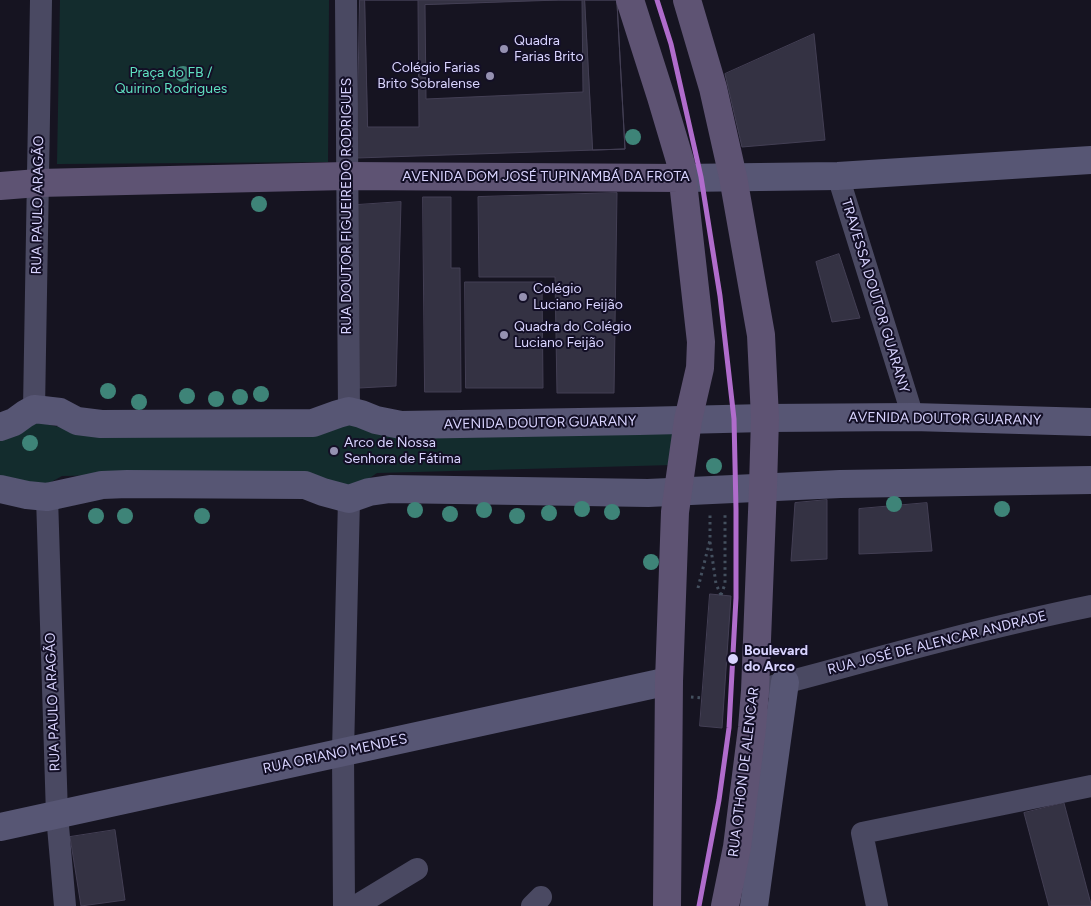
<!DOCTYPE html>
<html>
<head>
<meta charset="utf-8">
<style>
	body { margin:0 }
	canvas { display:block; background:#161421 }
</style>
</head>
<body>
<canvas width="1091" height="906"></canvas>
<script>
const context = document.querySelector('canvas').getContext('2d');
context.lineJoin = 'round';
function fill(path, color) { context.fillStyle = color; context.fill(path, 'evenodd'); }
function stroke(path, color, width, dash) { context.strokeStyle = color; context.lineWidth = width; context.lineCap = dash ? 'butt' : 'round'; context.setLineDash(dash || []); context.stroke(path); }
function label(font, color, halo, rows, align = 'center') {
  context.font = font + ' Figtree,sans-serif'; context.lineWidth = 4; context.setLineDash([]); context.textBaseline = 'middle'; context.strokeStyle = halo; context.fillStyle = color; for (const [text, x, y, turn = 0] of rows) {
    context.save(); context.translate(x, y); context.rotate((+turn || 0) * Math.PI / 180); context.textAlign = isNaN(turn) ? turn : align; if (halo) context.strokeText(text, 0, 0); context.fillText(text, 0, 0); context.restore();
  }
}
fill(new Path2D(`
	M60 0H329L328 162 57 164Z
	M38 422 80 432 329 424 674 431 672 465 377 473 356 487 330 491 301 471 62 476 31 493 0 481V432Z`), '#132c2d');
const building = new Path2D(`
	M360 0H616L617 3 625 149 357 158Z
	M365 0H418L419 127H368Z
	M559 0H582L583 92 426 99 425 5Z
	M585 0H616L617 3 625 149 593 150Z
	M814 34 825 140 742 147 725 74Z
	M617 193 614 393H557L555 277H479L478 197Z
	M423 197H451V268H460L461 392H425Z
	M401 202 396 386 359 388 357 205Z
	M839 254 860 318 832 322 816 262Z
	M465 282H542L543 388H466Z
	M827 500V559L791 561 795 503Z
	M927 503 932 551 859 554V509Z
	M710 594 731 596 722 728 700 726Z
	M1064 803 1091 904V906H1049L1024 813Z
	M115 830 125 900 81 906 70 837Z`);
fill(building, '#343243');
stroke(building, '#433f54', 1);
stroke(new Path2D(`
	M710 542 716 584 721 595
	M698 588 710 540V513
	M721 595 725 584V513
	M691 697 702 698`), '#44505f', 3, [2.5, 4]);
stroke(new Path2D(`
	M346 0 349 411
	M838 176 913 417
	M34 409 41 0
	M47 497 57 815 65 906
	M770 687C876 658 983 628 1091 606
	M344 906 343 752 349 499
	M356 906 417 869
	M532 906 541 897
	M877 906 862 833 1091 786`), '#4a4962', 22);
stroke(new Path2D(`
	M682 178 838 176 1091 160
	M0 427 14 422 25 414 34 409 60 412 77 421 101 424 313 423 338 414 349 411 361 414 376 420 401 425 639 421 765 418 913 417 1091 422
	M0 489 27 495 47 497 102 485 127 484 305 485 323 492 349 499 369 492 390 489 648 493 840 484 1091 480
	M0 827 669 681
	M754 906 785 682`), '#575674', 28);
stroke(new Path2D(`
	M630 0 661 97 681 164 701 342 700 368 688 420 675 512 669 681 667 906
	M687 0 713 88 733 177 761 335 765 418 763 487 755 691 752 728 737 847 725 906
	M0 186 38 183 346 176 682 178`), '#5e5373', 28);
stroke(new Path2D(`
	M657 0 671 44 701 177 720 296 734 419 736 509V598L729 728 719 800 699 906`), '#b06ccc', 5);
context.fillStyle = '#3e8478';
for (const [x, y] of [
	[183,74],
	[633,137],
	[259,204],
	[108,391],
	[261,394],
	[187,396],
	[240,397],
	[216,399],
	[139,402],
	[30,443],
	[714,466],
	[894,504],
	[582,509],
	[1002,509],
	[415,510],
	[484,510],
	[612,512],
	[549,513],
	[450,514],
	[96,516],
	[125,516],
	[202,516],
	[517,516],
	[651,562]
]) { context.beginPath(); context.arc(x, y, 8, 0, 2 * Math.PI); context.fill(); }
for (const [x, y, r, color] of [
	[504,49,5,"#9591b1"],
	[490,76,5,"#9591b1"],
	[523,297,5,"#9591b1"],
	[504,335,5,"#9591b1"],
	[334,451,5,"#9591b1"],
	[733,659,6,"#d9d4ff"]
]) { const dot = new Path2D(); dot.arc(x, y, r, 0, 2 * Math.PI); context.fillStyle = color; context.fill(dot); stroke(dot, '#130f26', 2); }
label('14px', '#d9d4ff', '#130f26', [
	["Quadra",514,41],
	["Farias Brito",514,57],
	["Colégio Farias",480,68,"right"],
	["Brito Sobralense",480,84,"right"],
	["Colégio",533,289],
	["Luciano Feijão",533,305],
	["Quadra do Colégio",514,327],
	["Luciano Feijão",514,343],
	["Arco de Nossa",344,443],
	["Senhora de Fátima",344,459]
], 'left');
label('14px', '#5fe0c0', '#130f26', [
	["Praça do FB /",171,73],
	["Quirino Rodrigues",171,89]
]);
label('14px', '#d9d4ff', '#130f26', [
	["AVENIDA DOM JOSÉ TUPINAMBÁ DA FROTA",546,177],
	["RUA PAULO ARAGÃO",38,205,-89],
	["RUA DOUTOR FIGUEIREDO RODRIGUES",347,206,-90],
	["TRAVESSA DOUTOR GUARANY",875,296,73],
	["AVENIDA DOUTOR GUARANY",945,419,1],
	["AVENIDA DOUTOR GUARANY",540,423,-1],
	["RUA JOSÉ DE ALENCAR ANDRADE",937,643,-14],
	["RUA PAULO ARAGÃO",53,702,-92],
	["RUA ORIANO MENDES",335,754,-12],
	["RUA OTHON DE ALENCAR",744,772,-83]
]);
label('bold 14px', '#d9d4ff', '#130f26', [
	["Boulevard",744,651],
	["do Arco",744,667]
], 'left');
</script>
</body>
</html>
